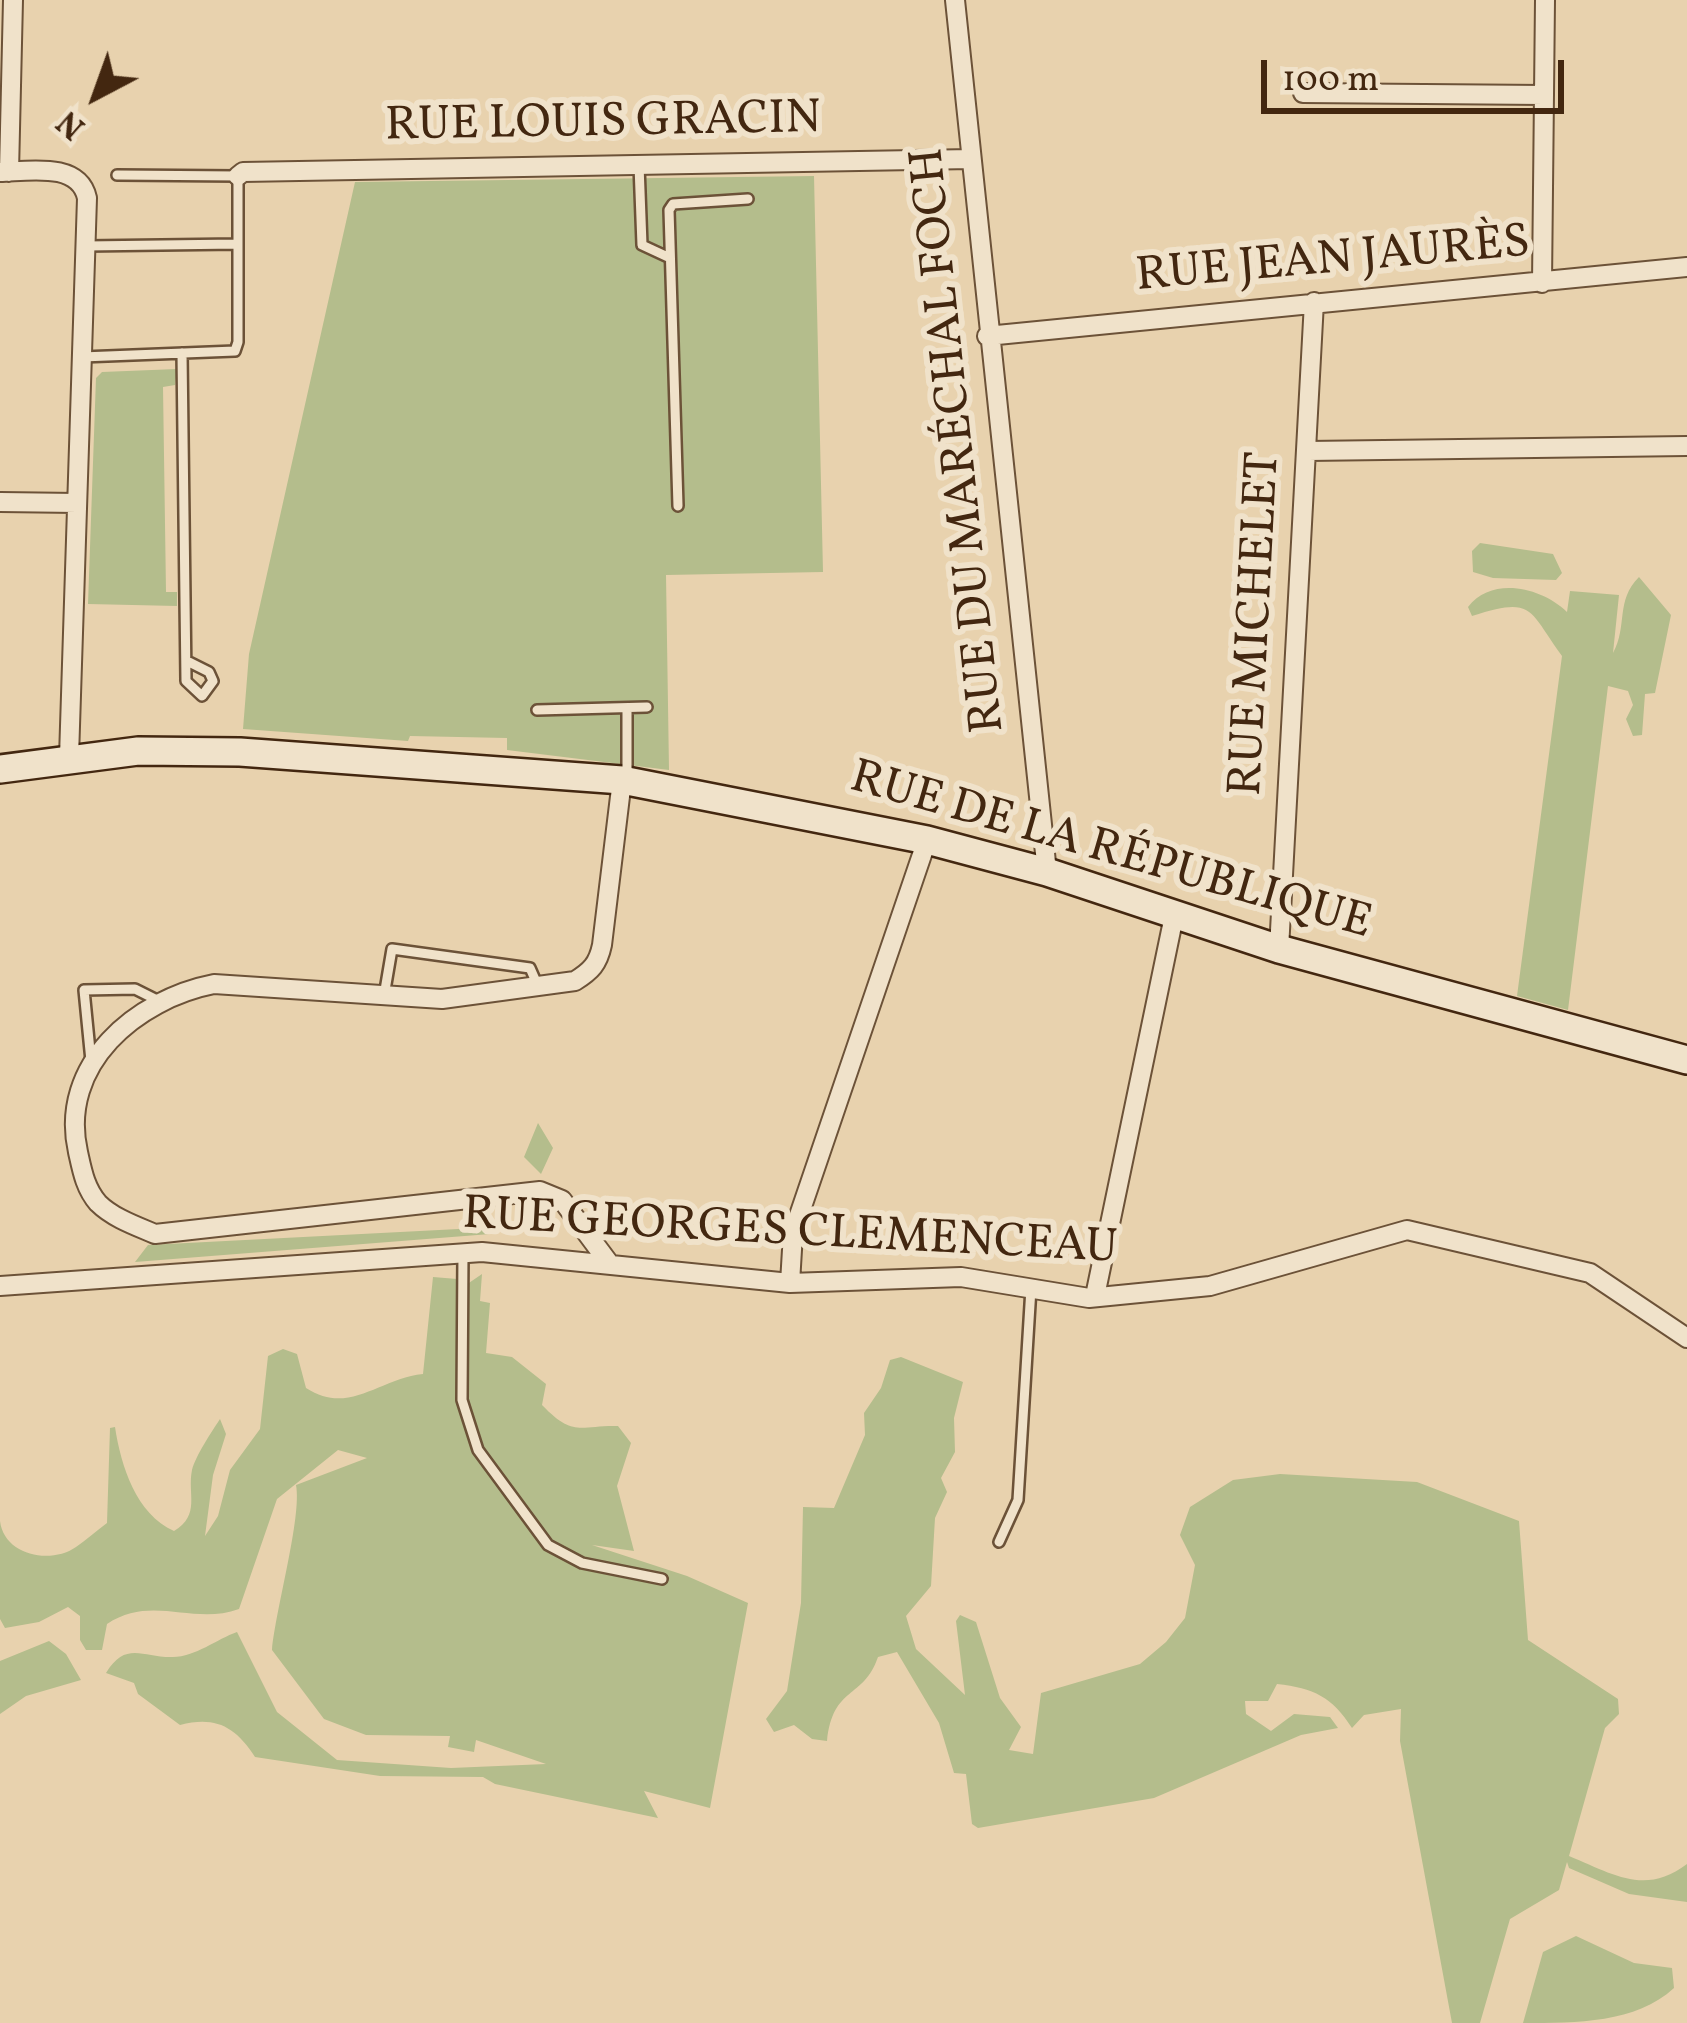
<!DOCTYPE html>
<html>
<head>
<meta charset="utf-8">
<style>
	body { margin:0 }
	#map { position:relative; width:1687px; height:2023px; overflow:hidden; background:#e8d2ae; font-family:Vollkorn,serif }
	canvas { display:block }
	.north { position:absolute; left:36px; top:36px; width:120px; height:120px; -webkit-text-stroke:9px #f0e2ca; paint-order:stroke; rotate:221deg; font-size:33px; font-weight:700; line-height:48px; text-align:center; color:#432710 }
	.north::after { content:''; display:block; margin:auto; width:42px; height:54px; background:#432710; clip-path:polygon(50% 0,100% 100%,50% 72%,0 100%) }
	.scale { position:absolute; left:1261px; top:60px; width:303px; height:54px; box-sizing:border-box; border:6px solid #432710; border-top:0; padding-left:15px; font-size:36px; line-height:42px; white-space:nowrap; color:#432710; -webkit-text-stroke:9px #f0e2ca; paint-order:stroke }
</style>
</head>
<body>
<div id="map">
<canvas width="1687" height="2023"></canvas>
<div class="north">N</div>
<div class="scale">100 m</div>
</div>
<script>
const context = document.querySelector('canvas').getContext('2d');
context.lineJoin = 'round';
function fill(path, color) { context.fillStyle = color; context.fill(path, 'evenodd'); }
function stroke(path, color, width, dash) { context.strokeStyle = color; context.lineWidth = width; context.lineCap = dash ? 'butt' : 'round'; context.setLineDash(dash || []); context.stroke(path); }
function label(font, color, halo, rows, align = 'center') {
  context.font = font + ' Vollkorn,serif'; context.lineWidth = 12; context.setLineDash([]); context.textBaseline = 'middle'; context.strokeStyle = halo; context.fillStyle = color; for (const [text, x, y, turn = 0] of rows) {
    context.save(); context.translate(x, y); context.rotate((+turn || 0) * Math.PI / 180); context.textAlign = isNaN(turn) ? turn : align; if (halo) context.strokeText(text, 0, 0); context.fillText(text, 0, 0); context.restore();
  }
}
fill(new Path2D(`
	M814 176 823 572 666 575 669 770 507 750V738L410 736 408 741 243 729 249 654 355 182Z
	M177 369 175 385 163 387 166 592H177V606L88 604 96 378 102 372Z
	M1480 543 1553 554 1562 573 1556 580 1493 578 1473 572 1472 551Z
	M1639 577 1671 615 1655 693 1645 694 1642 735 1633 736 1626 719 1633 705 1628 691 1608 686 1568 1010 1517 996 1562 656C1528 609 1534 596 1472 616L1468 607C1492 576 1541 587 1567 612L1570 591 1619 595 1613 653C1628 626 1615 601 1639 577Z
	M538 1123 553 1148 541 1174 524 1157Z
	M478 1228 490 1234 135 1262 148 1245Z
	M482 1274 480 1301 490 1303 486 1353 512 1357 546 1384 542 1405C574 1438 579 1425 618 1426L631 1443 617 1486 634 1551 592 1545 687 1576 748 1603 710 1808 644 1791 658 1818 495 1784 483 1777 380 1776 255 1757C235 1726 215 1716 180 1725L138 1694 134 1683 106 1673C126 1640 143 1658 173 1657 195 1657 217 1639 237 1632L277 1712 337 1760 451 1768 546 1764 476 1740 474 1752 448 1747 450 1736 366 1735 324 1719 272 1650C276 1608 302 1517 296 1485L367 1458 338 1450 277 1499 239 1609C193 1626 152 1594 107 1624L102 1650H86L80 1640V1616L68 1607 39 1622 5 1628 0 1619V1521C4 1555 50 1565 76 1547 86 1540 96 1531 107 1523L110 1428 115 1427C121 1466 136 1514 174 1531 201 1515 187 1494 192 1470 196 1455 211 1433 220 1419L226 1434 213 1475 205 1536 218 1516 230 1470 260 1429 268 1356 283 1349 297 1354 306 1388C349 1416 378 1379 423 1374L433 1277 457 1279 456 1285 463 1287Z
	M901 1357 963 1382 954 1418 955 1452 941 1478 947 1492 935 1518 931 1586 906 1616 916 1649 965 1695 956 1621 960 1615 976 1622 1000 1698 1021 1727 1009 1750 1033 1754 1041 1693 1140 1664 1166 1642 1185 1618 1195 1565 1180 1535 1190 1507 1233 1480 1280 1474 1417 1482 1519 1521 1528 1640 1618 1699 1619 1714 1605 1728 1569 1856C1613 1874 1645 1896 1687 1864V1902L1629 1894 1569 1868 1567 1862 1559 1890 1510 1919 1480 2023H1452L1400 1741 1401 1709 1364 1715 1352 1728C1332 1697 1314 1688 1277 1684L1268 1701H1245L1246 1714 1271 1731 1294 1714 1330 1717 1338 1728 1301 1735 1154 1798 978 1828 972 1824 966 1774 954 1773 939 1723 897 1652 878 1657C863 1700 833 1685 827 1741L812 1739 794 1725 774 1732 766 1719 787 1691 801 1603 803 1507 834 1508 865 1435 864 1413 881 1388 890 1360Z
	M49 1641 66 1654 81 1680 26 1696 0 1714V1661Z
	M1576 1936 1634 1963 1672 1968 1674 1988C1636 2023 1577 2023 1523 2023L1543 1952Z`), '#b4bd8c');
const lane = new Path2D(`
	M639 165 642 245 670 258
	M86 246 237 244
	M182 353 186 681 202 696 213 681 209 672 189 662
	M82 357 235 351 238 342V176L117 175
	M678 506 669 210 673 204 748 199
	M627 708V776
	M537 710 647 707
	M384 996 392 949 530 968 537 984
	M91 1061 84 990 135 989 159 1001
	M463 1252 462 1400 478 1450 548 1545 582 1563 662 1579
	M999 1542 1018 1500 1031 1288`);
const street = new Path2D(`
	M955 0 1047 872
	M1303 93 1544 95
	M0 172C31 171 79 162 87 198L69 757
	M9 172 13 0
	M238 176 243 172 971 159
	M1542 283 1545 0
	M987 336 1687 267
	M1308 451 1687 446
	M0 502 77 503
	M1279 949 1314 302
	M609 1263 562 1200 540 1191 155 1234C136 1226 113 1218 98 1203 85 1188 82 1170 78 1152 58 1064 137 999 214 984L442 999 575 981C591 971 598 964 602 945L622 780
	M790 1283 793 1233 927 840
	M0 1286 482 1252 790 1283 961 1277 1089 1298 1210 1286 1407 1230 1590 1273 1687 1338
	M1095 1296 1174 916`);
const secondary = new Path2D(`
	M0 769 138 751 240 752 622 780 927 840 1047 872 1279 949 1687 1060`);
stroke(lane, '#6c5238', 14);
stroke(street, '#6c5238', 22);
stroke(secondary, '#432710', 32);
stroke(lane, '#f0e2ca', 9);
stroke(street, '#f0e2ca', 18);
stroke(secondary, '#f0e2ca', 27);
label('48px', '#432710', '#f0e2ca', [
	["RUE LOUIS GRACIN",603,126,-1],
	["RUE JEAN JAURÈS",1333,263,-5],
	["RUE DU MARÉCHAL FOCH",962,440,-96],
	["RUE MICHELET",1259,624,-87],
	["RUE DE LA RÉPUBLIQUE",1110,854,16],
	["RUE GEORGES CLEMENCEAU",790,1235,3]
]);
</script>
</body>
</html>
